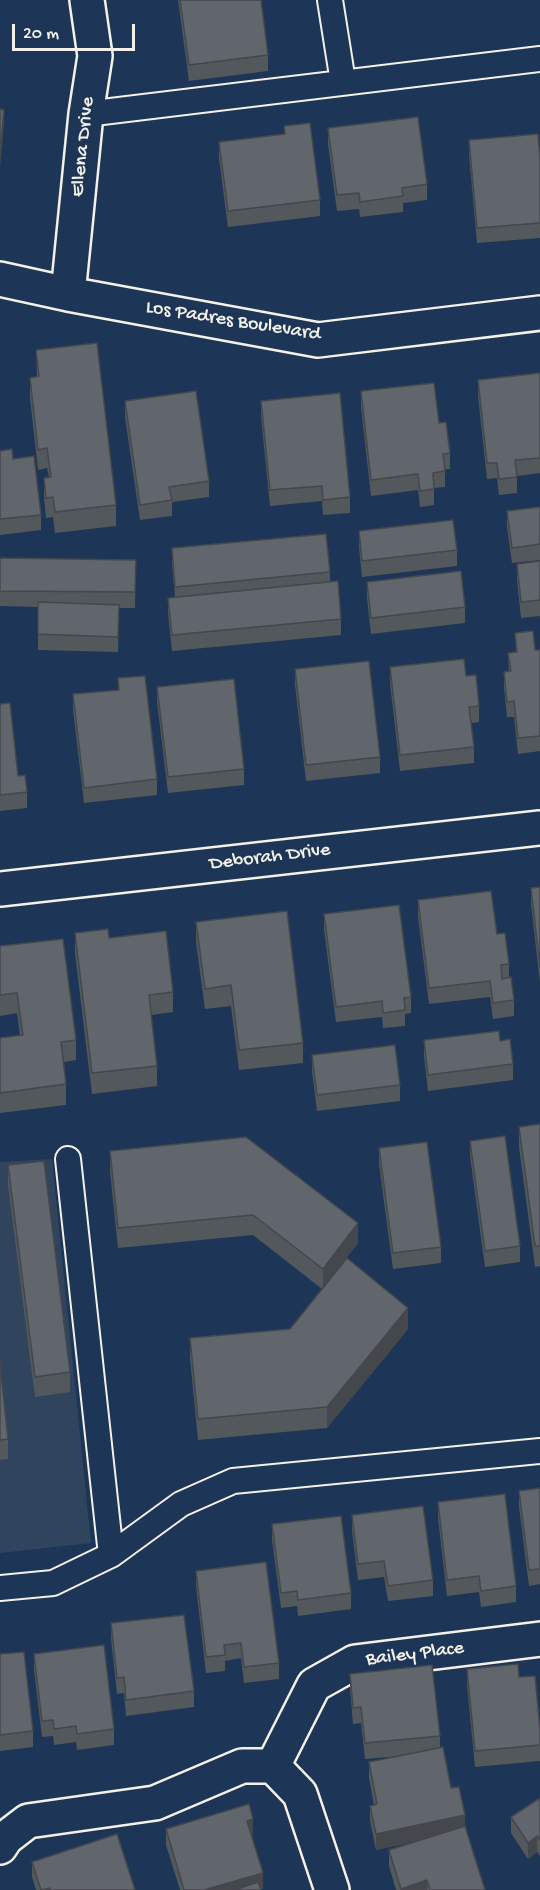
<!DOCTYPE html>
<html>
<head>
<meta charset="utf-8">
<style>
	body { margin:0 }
	#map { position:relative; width:540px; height:1890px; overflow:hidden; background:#1d3557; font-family:"Gochi Hand",sans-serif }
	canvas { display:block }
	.scale { position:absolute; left:12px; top:24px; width:123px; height:27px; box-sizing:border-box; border:3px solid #f4f1e8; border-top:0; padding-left:8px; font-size:18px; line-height:21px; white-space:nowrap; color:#f4f1e8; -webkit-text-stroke:4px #1d3557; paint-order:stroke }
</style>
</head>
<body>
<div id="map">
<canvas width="540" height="1890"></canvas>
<div class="scale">20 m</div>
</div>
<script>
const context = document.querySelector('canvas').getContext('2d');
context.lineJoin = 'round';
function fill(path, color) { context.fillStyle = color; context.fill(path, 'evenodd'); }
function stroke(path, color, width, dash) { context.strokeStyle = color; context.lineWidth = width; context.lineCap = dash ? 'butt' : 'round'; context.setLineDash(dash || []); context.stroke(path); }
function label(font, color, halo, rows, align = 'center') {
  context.font = font + ' "Gochi Hand",sans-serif'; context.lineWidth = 4.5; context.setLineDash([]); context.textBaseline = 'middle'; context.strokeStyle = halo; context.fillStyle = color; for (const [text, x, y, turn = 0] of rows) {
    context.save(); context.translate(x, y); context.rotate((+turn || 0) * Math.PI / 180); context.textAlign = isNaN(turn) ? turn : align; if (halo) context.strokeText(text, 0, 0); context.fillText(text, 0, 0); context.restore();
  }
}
fill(new Path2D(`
	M52 1159 91 1543 0 1553V1162Z`), '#31445d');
const lane = new Path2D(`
	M330 0 343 82
	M86 114 540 59
	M68 1159 111 1555
	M0 1588 53 1583 111 1555 181 1504 233 1481 540 1451`);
const street = new Path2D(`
	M0 279 68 294 318 340 540 313
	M68 294 86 114 95 56 87 0
	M0 889 540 828
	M273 1766 314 1685 355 1662 540 1639
	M273 1766 300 1794 332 1890
	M0 1847 6 1838 28 1821 155 1803 242 1766H273`);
stroke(lane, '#f4f1e8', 28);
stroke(street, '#f4f1e8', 38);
stroke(lane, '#1d3557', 24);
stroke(street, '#1d3557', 33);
fill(new Path2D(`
	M178 0H261L268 55V71L189 81Z
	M284 126 320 200V216L228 227 219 158V142L284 134Z
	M328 128 427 184V200L403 203V212L360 217 359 209 337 211 328 144Z
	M469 140 540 157V238L477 243 469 155Z
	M36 350 116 505V526L55 533 53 517 46 518 44 498V478L49 477 47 468 38 470 30 398V378L37 377Z
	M540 373V473L517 476V493L499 495 497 478 487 479 478 396V380Z
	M361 391 439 423 450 453V469H445V487L434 488V505L420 507 418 490 371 496 361 407Z
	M125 401 209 481V497L172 502V516L140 520 125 417Z
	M261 401 350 497V513L323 515 322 501 270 506 261 417Z
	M0 451 13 459 41 515V530L0 535Z
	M540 507V560L512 563 507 527V511Z
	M359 531 457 550V566L362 577 359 547Z
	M172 548 330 572V582L341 619V635L172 651 168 613V598L175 597 172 564Z
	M0 558 136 560 135 608H119L118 652 38 650V607L0 606Z
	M540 561V616L521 618 517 580V564Z
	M367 582 465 607V623L371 634 367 598Z
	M515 633 535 650H540V751L518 754 514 717H507L504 688V672H509L508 653 516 652Z
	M390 667 466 676 479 706V722L471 723 474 747V763L400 771 390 683Z
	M295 669 380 757V773L306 781 295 685Z
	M118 678 157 779V795L84 803 73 710V694L118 690Z
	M157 687 244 769V785L168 793 157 702Z
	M0 704 18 776 27 792V808L0 811Z
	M540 887V983L531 904V888Z
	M418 900 497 934 509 964V978L514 1000V1016L493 1019 490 997 429 1004 418 916Z
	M324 914 411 997V1013L405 1014V1026L383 1028 382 1017 336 1022 324 930Z
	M196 922 303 1043V1063L239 1070 231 1006 205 1009 196 942Z
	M75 933 109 938 173 992V1012L151 1015 157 1066V1086L92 1094 75 953Z
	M0 946 76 1040V1060L64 1062 66 1084V1105L0 1113V1038L20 1035 17 1013 0 1016Z
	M424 1040 500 1041 513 1064V1080L428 1091 424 1056Z
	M312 1055 400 1085V1101L317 1111 312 1071Z
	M540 1124V1266L535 1267 519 1147V1127Z
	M470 1141 520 1246V1262L485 1267 470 1156Z
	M379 1148 441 1247V1263L393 1269 379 1164Z
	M110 1151 358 1243 340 1266 408 1329 327 1428 198 1440 190 1359V1338L290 1329 322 1289 253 1235 118 1248 110 1171Z
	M8 1165 70 1372V1392L35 1397 8 1185Z
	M0 1363 8 1439V1459L0 1460Z
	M540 1488V1584L529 1586 519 1507V1491Z
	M438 1502 516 1586V1602L481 1607 479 1592 447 1596 438 1518Z
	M352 1515 433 1580V1596L388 1601 384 1577 358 1580 352 1531Z
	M272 1524 351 1593V1609L298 1616 297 1606 281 1608 272 1540Z
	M196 1571 279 1663V1679L244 1683 241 1658 225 1661V1671L206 1673 196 1586Z
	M111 1623 194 1691V1707L126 1716 124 1693 117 1694 111 1639Z
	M0 1654 33 1731V1747L0 1751Z
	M34 1654 114 1729V1745L77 1750 76 1742 54 1745 53 1736 42 1737 34 1670Z
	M467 1669 519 1677 540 1729V1761L475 1767 467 1685Z
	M350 1674 440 1736V1748L451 1788 485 1890H396L389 1866V1850L418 1841 376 1850 370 1821V1806L374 1805 369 1778V1762L400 1756 365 1759 361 1723 353 1724 350 1689Z
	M540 1798V1856L537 1852 528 1859 511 1833V1817Z
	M166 1829 253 1835H252L263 1889H261V1890H180L166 1845Z
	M32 1862 135 1890H36L32 1877Z`), '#53585d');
fill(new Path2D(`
	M4 110V125L0 169V154Z
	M358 1223V1243L323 1289V1269Z
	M408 1308V1329L327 1428V1407Z
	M465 1815V1831L376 1850V1834Z
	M253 1819V1835L247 1837V1821Z
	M537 1836V1852L528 1859V1843Z
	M263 1873V1889L258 1890H204Z
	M427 1880V1890H401V1889Z`), '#44474c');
const building = new Path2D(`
	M180 0H261L268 55 189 65Z
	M0 109 4 110 0 154Z
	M418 117 427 184 402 188 403 196 360 202 359 193 337 195 328 128Z
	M310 123 320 200 228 211 219 142 285 134 284 126Z
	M538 134 540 157V223L477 228 469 140Z
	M97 343 116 505 55 512 53 497 46 498 44 478 51 477 47 448 38 450 30 378 39 376 36 350Z
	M540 373V458L515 460 517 477 499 479 497 463H487L478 380Z
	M434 383 439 423 446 422 450 453 443 454 445 471 433 473 434 489 420 491 418 474 371 480 361 391Z
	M196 391 209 481 169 487 172 500 140 505 125 401Z
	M340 393 350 497 323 500 322 486 270 490 261 401Z
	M12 449 13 459 34 456 41 515 0 519V451Z
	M540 507V544L512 548 507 511Z
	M453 520 457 550 362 561 359 531Z
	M326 534 330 572 175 587 172 548Z
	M0 558 136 560 135 592 0 591Z
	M540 561V600L521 602 517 564Z
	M461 571 465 607 371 618 367 582Z
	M338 581 341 619 172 635 168 598Z
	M38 602 119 605 118 637 38 634Z
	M533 631 535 650H540V736L518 738 514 701 507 702 504 672 511 671 508 653 517 652 515 633Z
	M464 659 466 676 476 675 479 706 469 707 474 747 400 755 390 667Z
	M369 661 380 757 306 765 295 669Z
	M145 676 157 779 84 788 73 694 119 690 118 678Z
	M234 679 244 769 168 777 157 687Z
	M10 703 18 776 25 775 27 792 0 795V704Z
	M540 887V967L531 888Z
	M491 891 497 934 505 933 509 964 501 965 502 979 511 977 514 1000 493 1003 490 981 429 988 418 900Z
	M399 905 411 997 404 998 405 1010 383 1013 382 1001 336 1007 324 914Z
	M287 911 303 1043 239 1050 231 985 205 989 196 922Z
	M108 929 109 938 166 931 173 992 149 995 157 1066 92 1073 75 933Z
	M63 939 76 1040 61 1042 66 1084 0 1093V1038L23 1035 17 993 0 995V946Z
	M499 1031 500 1041 510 1039 513 1064 428 1075 424 1040Z
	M395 1045 400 1085 317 1095 312 1055Z
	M540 1124V1246H535L519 1127Z
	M505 1136 520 1246 485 1251 470 1141Z
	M246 1137 358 1223 323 1269 253 1215 118 1228 110 1151Z
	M427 1142 441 1247 393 1253 379 1148Z
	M44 1161 70 1372 35 1377 8 1165Z
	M347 1258 408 1308 327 1407 198 1419 190 1338 290 1329Z
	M0 1363 8 1439 0 1440Z
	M540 1488V1569L529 1570 519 1491Z
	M505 1494 516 1586 481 1591 479 1576 447 1580 438 1502Z
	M423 1506 433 1580 388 1586 384 1561 358 1564 352 1515Z
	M341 1516 351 1593 298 1600 297 1591 281 1593 272 1524Z
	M266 1562 279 1663 244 1667 241 1643 224 1645 225 1655 206 1657 196 1571Z
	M184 1615 194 1691 126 1700 124 1677 117 1678 111 1623Z
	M104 1645 114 1729 77 1734 76 1726 54 1729 53 1720 42 1721 34 1654Z
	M24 1652 33 1731 0 1735V1654Z
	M518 1664 519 1677 535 1676 540 1729V1745L475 1751 467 1669Z
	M432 1665 440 1736 365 1743 361 1707 353 1708 350 1674Z
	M443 1747 451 1788 459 1787 465 1815 376 1834 370 1806 377 1804 369 1762Z
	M540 1798V1840L537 1836 528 1843 511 1817Z
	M249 1804 253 1819 247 1821 263 1873 204 1890H184L166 1829Z
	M465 1826 485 1890H430L427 1880 401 1889 389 1850Z
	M117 1834 135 1890H50V1888L41 1890 32 1862Z
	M258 1882 261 1890H235Z`);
fill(building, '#61666c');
stroke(building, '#44474c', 1.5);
label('20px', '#f4f1e8', '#1d3557', [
	["Ellena Drive",84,147,-84],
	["Los Padres Boulevard",233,322,9],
	["Deborah Drive",270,858,-7],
	["Bailey Place",415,1655,-7]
]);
</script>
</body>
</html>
